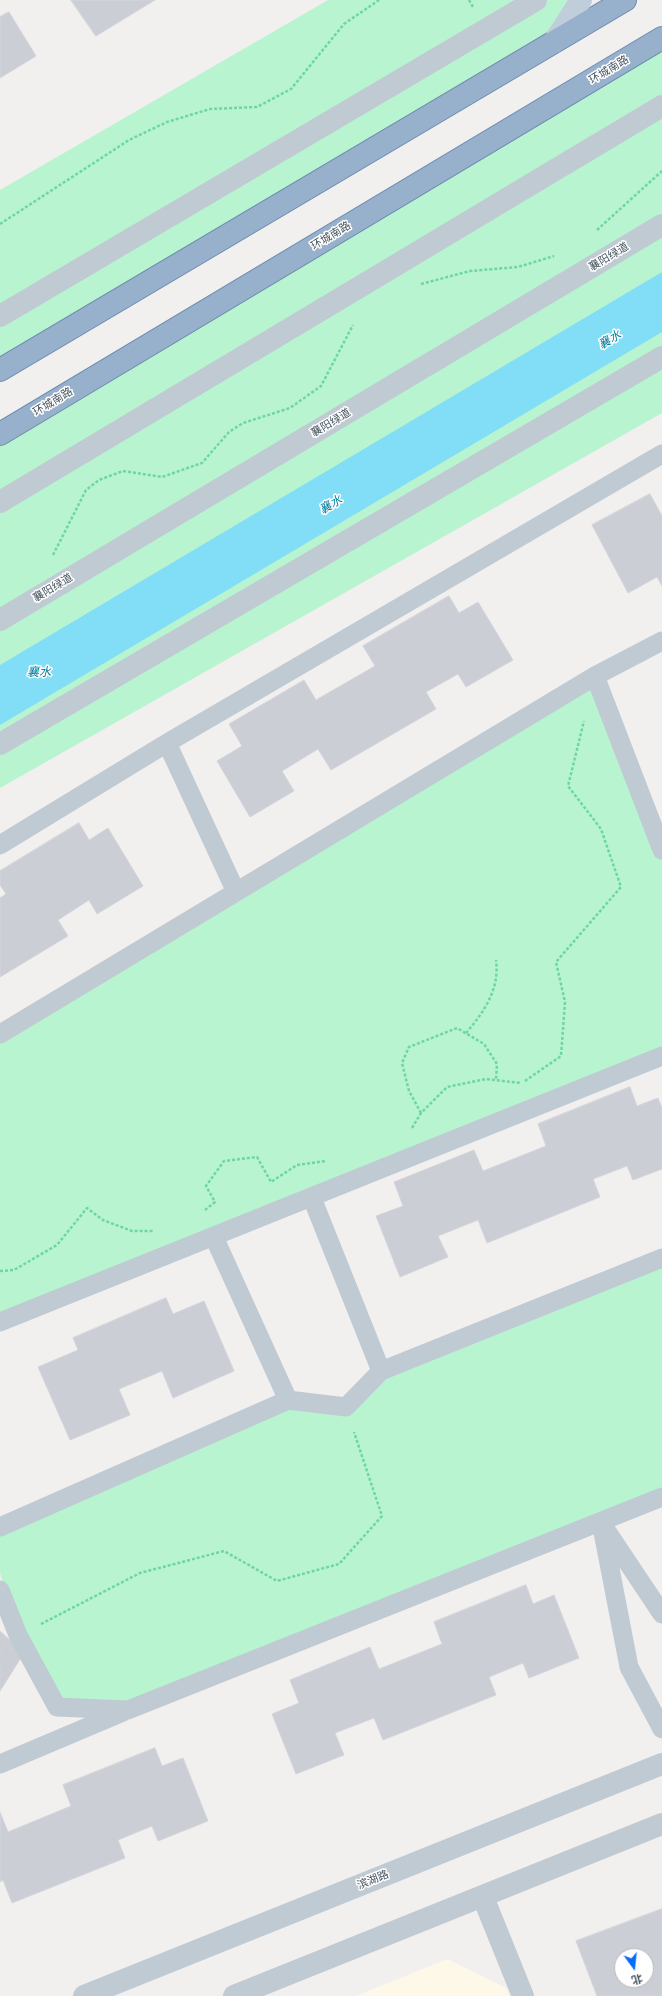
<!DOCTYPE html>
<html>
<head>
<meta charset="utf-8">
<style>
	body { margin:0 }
	#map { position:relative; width:662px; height:1996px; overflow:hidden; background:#f2efef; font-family:Figtree,"Noto Sans SC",sans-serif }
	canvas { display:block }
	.north { position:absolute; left:614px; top:1948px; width:40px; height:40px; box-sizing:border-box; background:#fff; border:1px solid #b5babf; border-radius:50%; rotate:165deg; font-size:11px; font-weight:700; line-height:16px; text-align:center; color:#45535f }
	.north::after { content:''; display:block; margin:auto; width:14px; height:18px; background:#046ef8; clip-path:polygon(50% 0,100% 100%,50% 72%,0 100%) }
</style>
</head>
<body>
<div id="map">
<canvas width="662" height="1996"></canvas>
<div class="north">北</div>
</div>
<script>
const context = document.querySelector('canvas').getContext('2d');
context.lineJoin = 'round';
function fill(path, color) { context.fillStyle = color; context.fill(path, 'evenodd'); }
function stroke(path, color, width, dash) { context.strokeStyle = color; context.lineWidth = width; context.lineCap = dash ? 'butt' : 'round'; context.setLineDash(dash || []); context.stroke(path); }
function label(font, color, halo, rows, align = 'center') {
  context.font = font + ' Figtree,"Noto Sans SC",sans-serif'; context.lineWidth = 3; context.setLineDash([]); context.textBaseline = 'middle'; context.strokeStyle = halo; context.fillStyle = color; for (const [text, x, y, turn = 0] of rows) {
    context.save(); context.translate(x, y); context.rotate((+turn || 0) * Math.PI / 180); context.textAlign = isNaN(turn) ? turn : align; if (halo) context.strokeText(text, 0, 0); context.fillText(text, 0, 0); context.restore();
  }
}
fill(new Path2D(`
	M447 1959 506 1988 509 1996H356Z`), '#fef8e8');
fill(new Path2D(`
	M328 0H581L554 42 0 370V190Z
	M662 38V413L0 788V434Z
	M595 676 662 850V1056L0 1321V1034Z
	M662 1258V1497L128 1710 57 1707 18 1635 0 1573V1527L288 1400 346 1406 381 1371Z`), '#b9f4d0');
fill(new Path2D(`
	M662 272V332L0 725V665Z`), '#81def6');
const building = new Path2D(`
	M71 0H155L96 36Z
	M9 12 36 56 0 78V17Z
	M650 494 662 516V586L657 577 628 593 592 525Z
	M449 596 459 613 478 602 513 660 466 687 458 674 426 692 436 709 331 770 318 749 282 771 294 791 250 817 217 761 242 746 229 724 304 680 316 700 375 666 363 646Z
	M79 823 89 840 108 828 143 886 97 914 89 900 58 920 68 936 0 977V898L6 894 0 885V871Z
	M630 1087 637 1106 658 1098 662 1108V1169L633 1180 627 1166 593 1179 600 1197 487 1243 478 1220 438 1236 448 1257 400 1277 376 1216 403 1206 394 1182 474 1150 483 1171 546 1146 538 1124Z
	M166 1298 173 1314 204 1301 234 1371 173 1398 162 1371 119 1389 130 1415 70 1440 38 1367 78 1350 73 1338Z
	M526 1585 533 1604 554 1595 579 1658 529 1678 523 1663 489 1677 496 1695 383 1740 374 1718 335 1733 344 1755 296 1774 272 1714 299 1703 290 1680 370 1647 379 1669 442 1644 434 1622Z
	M0 1631 24 1653 0 1691Z
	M155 1748 162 1766 183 1758 208 1821 158 1841 152 1826 118 1840 125 1858 12 1903 3 1880 0 1882V1812L8 1832 71 1806 63 1785Z
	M662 1909V1996H597L576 1941ZM622 1956H646V1980H622Z`);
fill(building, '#cbced5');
stroke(building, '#d3d5dc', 1);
const trunk = new Path2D(`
	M0 370 625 0
	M0 434 662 38`);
stroke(trunk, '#6d8db0', 24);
stroke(new Path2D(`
	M469 0 473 7
	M0 224 129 140 167 122 210 109 257 107 291 89 344 24 379 0
	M597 230 662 171
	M421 284 470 271 518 267 554 256
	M53 555 86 490 99 480 123 471 162 477 202 463 229 432 243 423 290 408 321 386 353 325
	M466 1033C484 1012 500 989 496 960
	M525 1081 561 1056 565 1002 556 962 621 887 601 829 568 786 584 721
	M421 1113 409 1091 402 1063 409 1047 457 1028 484 1044 497 1064 496 1080
	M412 1128 421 1113 447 1087 486 1079 521 1083
	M205 1210 215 1202 206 1186 224 1161 257 1157 271 1182 297 1165 326 1161
	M0 1271 14 1270 57 1245 87 1208 103 1220 132 1231H154
	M41 1624 140 1573 224 1551 277 1581 339 1564 382 1516 354 1432`), '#6dd7a3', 2.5, [3, 2]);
stroke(new Path2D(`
	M595 676 662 641
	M167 743 236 892
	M0 845 167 743 662 454
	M0 1034 595 676 662 850
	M214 1237 288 1400 346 1407 381 1371 312 1198
	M0 1322 662 1056
	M381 1371 662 1258
	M601 1522 629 1667 662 1729
	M0 1527 288 1400
	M606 1530 662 1614
	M0 1590 18 1635 57 1707 128 1710 662 1497
	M0 1764 123 1712`), '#bfcad3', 19);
stroke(new Path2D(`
	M0 620 662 225
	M0 744 662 357
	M483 1897 523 1996`), '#bfcad3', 22);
stroke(new Path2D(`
	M0 316 536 0
	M0 502 662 106
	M84 1996 662 1764
	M234 1996 662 1824`), '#bfcad3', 22);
stroke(new Path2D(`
	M554 42 581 0`), '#c0cddb', 22);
stroke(trunk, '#97b0cb', 22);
label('11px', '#45535f', '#fff', [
	["环城南路",609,70,-31],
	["环城南路",331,236,-31],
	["襄阳绿道",609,257,-31],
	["环城南路",53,402,-31],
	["襄阳绿道",331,423,-31],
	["襄阳绿道",53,588,-31],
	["滨湖路",373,1880,-22]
]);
label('italic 12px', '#037e9f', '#fff', [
	["襄水",610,340,-31],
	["襄水",331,505,-31],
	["襄水",39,672]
]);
</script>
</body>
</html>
